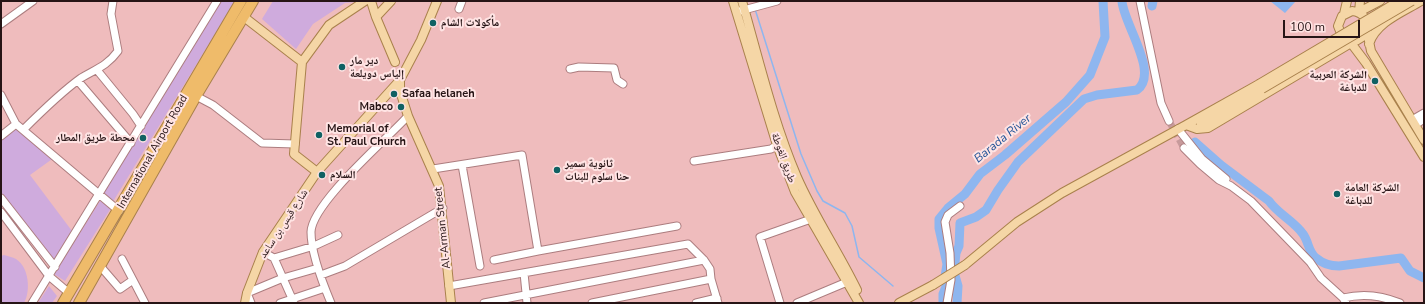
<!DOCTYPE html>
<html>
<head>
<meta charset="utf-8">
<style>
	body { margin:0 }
	#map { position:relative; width:1425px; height:304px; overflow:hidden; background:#efbcbd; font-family:"Nunito Sans",sans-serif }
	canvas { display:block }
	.frame { position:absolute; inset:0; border:2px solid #261415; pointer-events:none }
	.scale { position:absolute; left:1283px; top:20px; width:77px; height:18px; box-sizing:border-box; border:2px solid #261415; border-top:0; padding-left:5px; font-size:12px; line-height:14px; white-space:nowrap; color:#261415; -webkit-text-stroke:3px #ffe4e4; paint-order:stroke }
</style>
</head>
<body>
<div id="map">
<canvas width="1425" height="304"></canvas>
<div class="frame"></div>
<div class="scale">100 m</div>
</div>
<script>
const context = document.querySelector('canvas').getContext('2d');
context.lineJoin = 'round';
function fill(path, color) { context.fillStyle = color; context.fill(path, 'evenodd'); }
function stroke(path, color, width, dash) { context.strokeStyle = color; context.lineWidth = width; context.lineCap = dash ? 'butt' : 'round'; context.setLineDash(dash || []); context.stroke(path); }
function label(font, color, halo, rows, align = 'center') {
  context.font = font + ' "Nunito Sans","Noto Naskh Arabic",sans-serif'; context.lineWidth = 4; context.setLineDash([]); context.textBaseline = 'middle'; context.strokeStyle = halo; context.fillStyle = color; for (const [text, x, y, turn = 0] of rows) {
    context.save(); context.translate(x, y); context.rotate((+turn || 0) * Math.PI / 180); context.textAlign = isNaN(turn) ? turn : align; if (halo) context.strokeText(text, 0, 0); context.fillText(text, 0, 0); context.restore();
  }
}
fill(new Path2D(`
	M217 1H235L111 205 100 195Z
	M273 1H366L345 3 313 24 296 49 262 19Z
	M16 124 55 157 30 175 75 235 55 267 1 198V136Z
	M100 201 111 208 65 281 54 274Z
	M4 255C7 256 13 257 16 259 29 267 31 291 24 303H1V256Z
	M49 286 57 296 52 303H38Z`), '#cfabdd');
fill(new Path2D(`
	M1270 1H1296L1285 13Z`), '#8eb6ef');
stroke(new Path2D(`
	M755 9 801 154 817 191 823 201 845 213 852 226 859 257 893 286`), '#8eb6ef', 1.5);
stroke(new Path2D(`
	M1152 6 1153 1
	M1195 142 1221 165 1269 201C1278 214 1294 221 1303 234 1309 242 1308 252 1316 258 1323 264 1331 266 1339 266L1401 258 1410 271 1424 278
	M943 303V294L948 282 945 277 947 264 939 228V219L948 208 965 194 980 174 1005 155 1066 102 1090 75 1105 37 1103 1
	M957 303 958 286 954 272 956 253 959 246 960 223 976 217 986 210 998 190 1018 162 1084 99 1097 95 1137 90C1160 73 1123 23 1122 1`), '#8eb6ef', 9);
stroke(new Path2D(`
	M1169 121 1184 148`), '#c79a9b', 7, [7, 3.5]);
const minor = new Path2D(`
	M1140 1 1161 103 1169 121
	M459 9 462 1
	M740 11 777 1
	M1 24 33 1
	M570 69 579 67 614 68 617 80 623 84
	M97 70 133 114 141 126
	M78 81 131 143
	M1 95 16 124 119 211
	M196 96 213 105 262 143 295 144
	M1412 120 1424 113
	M1415 125 1424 119
	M1178 129 1202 159 1226 179
	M23 130C41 112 60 93 81 78 96 69 107 66 118 51L111 14 113 1
	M1 136 16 124
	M1184 148 1200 164 1219 180 1231 186 1251 201 1310 262 1321 278 1343 298 1346 303
	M694 161 771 149 777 145
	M462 165 480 266
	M433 169 522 155 538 251 677 226
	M1 198 55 267
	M1 212 49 276 69 293
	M263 252 274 258 294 303
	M274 258 314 246 338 235
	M122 259 133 280
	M494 260 538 251
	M101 267 120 289 133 280 145 303
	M524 273 527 303
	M321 275 345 266 443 208
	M449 286 688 244 704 260 710 269 711 279 718 303
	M1343 298C1363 293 1381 295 1400 303
	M32 303 217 1
	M251 303 247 293 283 278 318 268
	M280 303 325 288
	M331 303C323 284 311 253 311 232 312 203 387 139 408 116
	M484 303 704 260
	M592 303 711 279
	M696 303 717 298
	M780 303 760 237 811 219
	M797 303 847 282
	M947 303 951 280 950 253 945 222 948 215 960 206`);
const major = new Path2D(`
	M371 1 376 17 391 1
	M437 1 421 40 400 80V91L408 116 439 186 451 303
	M733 1 777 145 795 192 859 303
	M742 1C759 60 773 121 797 177 814 216 838 251 857 290
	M1352 11C1363 12 1373 23 1365 34 1362 39 1356 41 1351 43L1342 36 1338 26 1342 16Z
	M1359 12 1380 1
	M1359 12 1360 1
	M1344 14 1347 1
	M244 17 302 62
	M376 17 395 62
	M1367 31 1371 51 1424 140
	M1369 44C1376 22 1403 12 1421 1
	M1201 124 1262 89
	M1186 125 1197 129 1208 128 1351 43 1366 63 1424 157
	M317 172 294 154 302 62 329 25 365 1
	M965 265 1017 222 1062 193 1186 125 1259 84
	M245 303 247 293 263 252 317 172 400 80
	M899 303 933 285`);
const highway = new Path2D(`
	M63 303 241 1
	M79 303 196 96 253 1`);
stroke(minor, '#ac7d7f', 9);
stroke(major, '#a9814c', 10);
stroke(highway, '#a9814c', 12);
stroke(minor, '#fff', 7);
stroke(major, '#f5d6a6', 8);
stroke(highway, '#efbb6a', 10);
const majorBridge = new Path2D(`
	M1259 84 1399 1
	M1262 89 1412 1
	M933 285 965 265`);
stroke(majorBridge, '#a9814c', 10, []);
stroke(majorBridge, '#f5d6a6', 8);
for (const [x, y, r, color] of [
	[433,23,4,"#106163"],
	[342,67,4,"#106163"],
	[1375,81,4,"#106163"],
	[394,94,4,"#106163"],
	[401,107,4,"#106163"],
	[319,135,4,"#106163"],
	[143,138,4,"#106163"],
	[557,170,4,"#106163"],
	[322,175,4,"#106163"],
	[1337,194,4,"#106163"]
]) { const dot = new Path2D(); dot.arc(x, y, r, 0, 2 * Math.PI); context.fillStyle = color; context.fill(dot); stroke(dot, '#ffe4e4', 1.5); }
label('bold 11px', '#261415', '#ffe4e4', [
	["مأكولات الشام",441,23],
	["دير مار",350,61],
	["إلياس دويلعة",350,74],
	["الشركة العربية",1367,75,"right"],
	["للدباغة",1367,88,"right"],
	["Safaa helaneh",402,94],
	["Mabco",393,107,"right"],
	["Memorial of",327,129],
	["St. Paul Church",327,142],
	["محطة طريق المطار",135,138,"right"],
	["ثانوية سمير",565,164],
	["حنا سلوم للبنات",565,177],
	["السلام",330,175],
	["الشركة العامة",1345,188],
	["للدباغة",1345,201]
], 'left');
label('11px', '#261415', '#ffe4e4', [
	["International Airport Road",153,152,-60],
	["طريق الغوطة",783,158,70],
	["شارع قيس بن ساعد",284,224,-57],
	["Al-Arman Street",443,228,-96]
]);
label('italic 12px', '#215397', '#ffe4e4', [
	["Barada River",1003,139,-39]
]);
</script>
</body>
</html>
